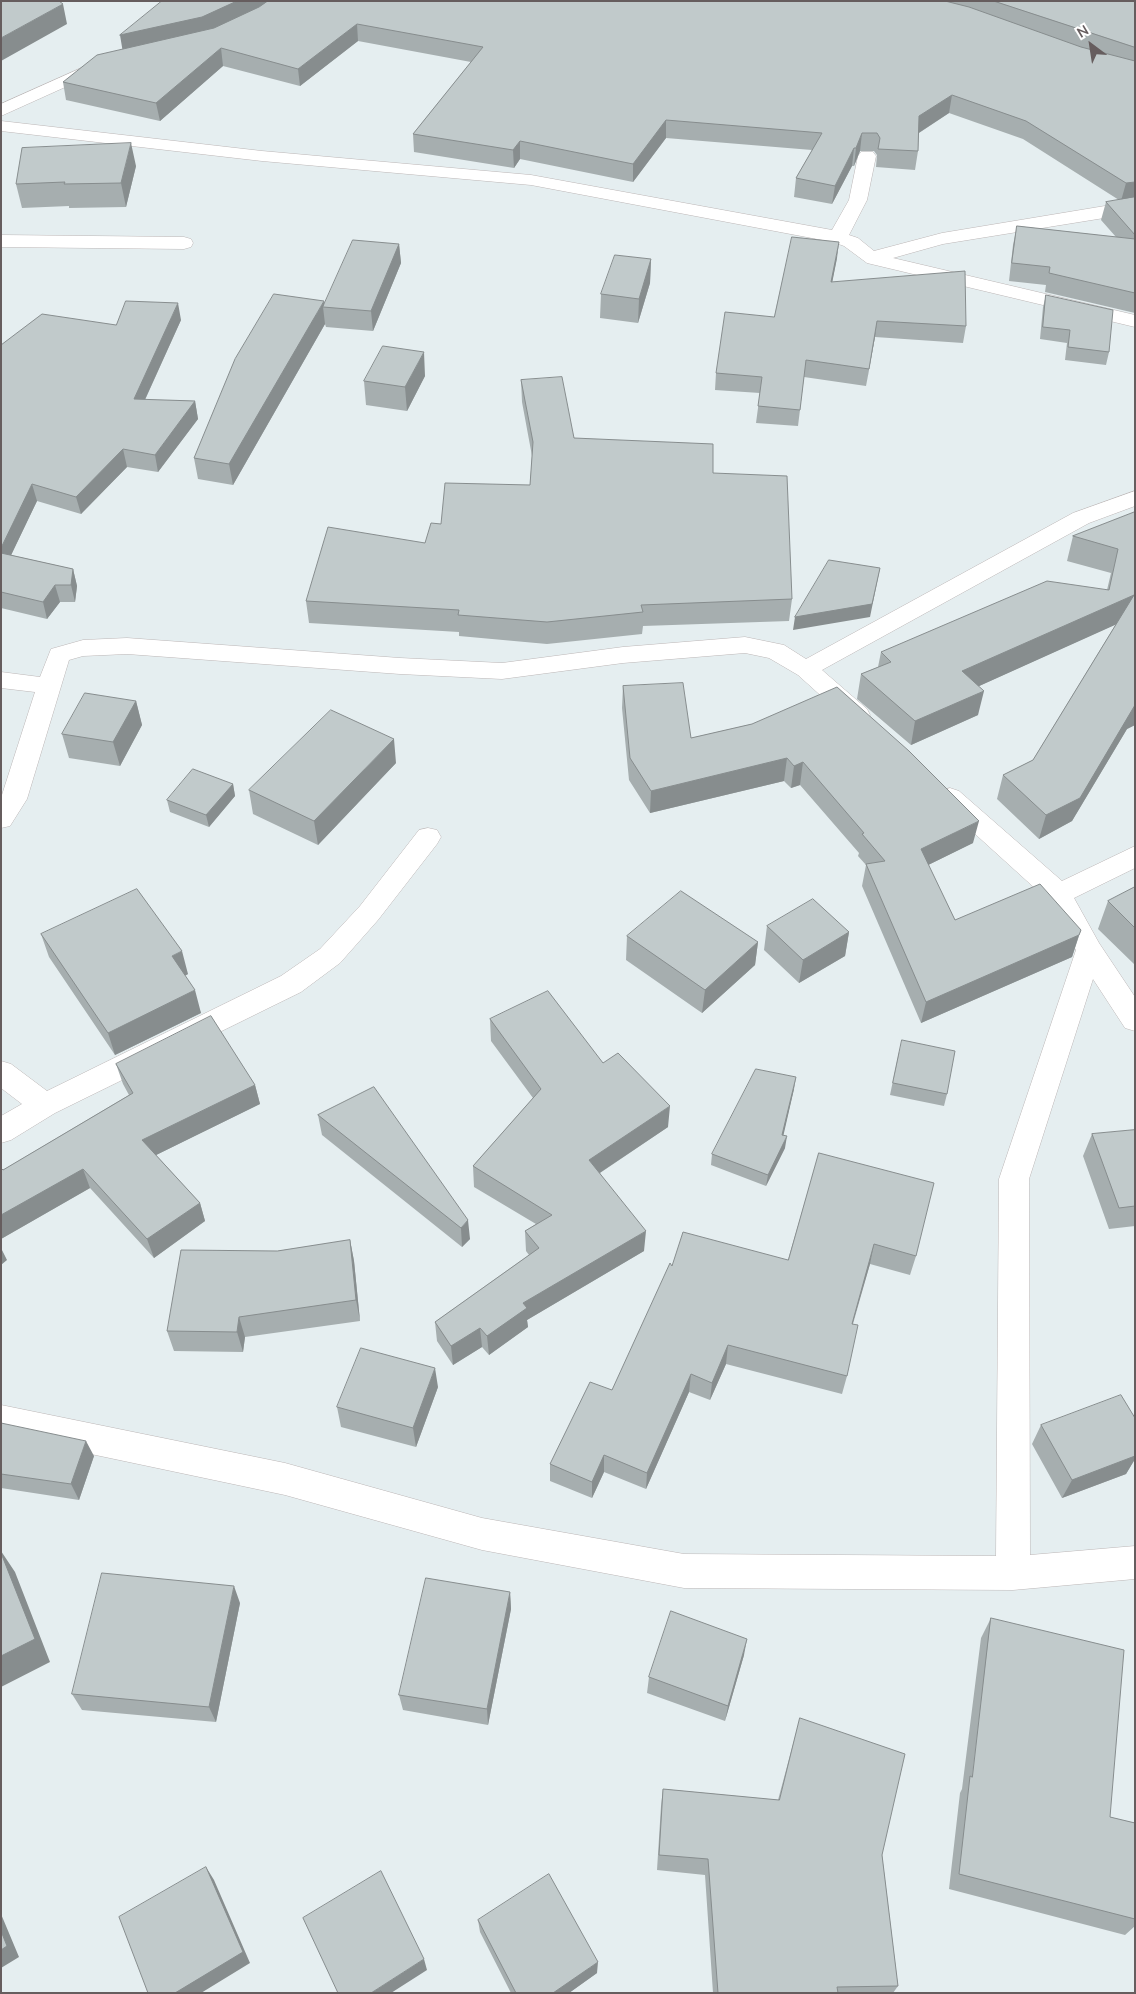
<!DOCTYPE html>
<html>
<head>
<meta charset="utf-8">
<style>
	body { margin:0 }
	#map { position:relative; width:1136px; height:1994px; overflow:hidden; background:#e5eef0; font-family:"Nunito Sans",sans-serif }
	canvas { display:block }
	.frame { position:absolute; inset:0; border:2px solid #665d5e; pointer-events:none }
	.north { position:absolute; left:1066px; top:20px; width:50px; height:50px; -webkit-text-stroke:4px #fff; paint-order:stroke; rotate:329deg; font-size:14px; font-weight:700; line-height:20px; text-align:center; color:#665d5e }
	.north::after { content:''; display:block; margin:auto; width:18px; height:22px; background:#665d5e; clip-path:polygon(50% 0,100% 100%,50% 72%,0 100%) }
</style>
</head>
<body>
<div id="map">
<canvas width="1136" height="1994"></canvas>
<div class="frame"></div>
<div class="north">N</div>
</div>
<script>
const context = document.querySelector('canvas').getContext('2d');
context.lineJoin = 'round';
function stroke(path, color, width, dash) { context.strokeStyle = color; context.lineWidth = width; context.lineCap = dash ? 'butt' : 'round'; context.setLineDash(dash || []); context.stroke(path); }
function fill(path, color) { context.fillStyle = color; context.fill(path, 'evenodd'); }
const street = new Path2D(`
	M97 61 103 62 105 66 103 70 1 116V104Z
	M1 121 262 151 531 175 832 230 849 200 858 156 861 152H873L876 156 867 200 849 235 858 238 874 251 942 233 1135 201V213L943 244 893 258 1135 315V327L867 263 844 246 833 242 531 185 262 161 1 131Z
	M1 235 184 237 191 239 193 243 191 247 184 249 1 247Z
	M1135 491V506L1089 523 822 670 867 709 870 715 867 721 858 723 849 721 798 675 769 658 745 653 623 663 502 679 400 674 127 654 83 656 69 660 27 799 10 826 1 828V798L35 692 1 688V672L40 677 51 649 83 640 127 638 400 658 502 663 623 647 745 637 784 645 806 659 1073 513Z
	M950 788 959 791 1062 881 1135 846V868L1074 898 1099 943 1135 997V1031L1125 1028 1093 979 1029 1179 1030 1555 1135 1546V1579L1013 1590 684 1588 482 1550 285 1495 1 1435V1405L285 1463 482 1518 684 1554 996 1556 999 1179 1076 950 1049 901 941 803 937 797 941 791Z
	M428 828 437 830 441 837 437 844 378 920 340 963 301 992 55 1113 11 1140 1 1143V1116L22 1104 1 1088V1061L11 1064 47 1091 281 976 320 949 360 906 419 830Z`);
stroke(street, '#bcb6b6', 1);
fill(street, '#fff');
fill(new Path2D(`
	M162 1H1135V313L1045 292 1046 285 1009 281 1013 245 1017 226 1116 237 1101 220 1106 202 1119 200 1023 139 949 113 919 133 918 151 915 170 876 167 877 155 874 151H860L854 166H852L832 204 794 197 796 178 812 150 666 138 633 182 520 159 514 168 414 152 413 134 471 62 358 41 300 86 223 66 160 121 66 100 63 82 123 49Z
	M136 166 126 207 69 208V206L22 208 16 184Z
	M399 244 401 263 373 331 326 327 325 324 233 485 198 479 194 458 325 304Z
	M837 258 832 282 966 326 963 343 875 337 866 386 804 377 798 426 756 423 760 393 715 390 716 373 774 317Z
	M651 259 650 283 638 323 600 318 601 294Z
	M1046 295 1109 352 1106 365 1065 360 1067 343 1040 339 1043 307Z
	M181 320 145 400 195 401 198 419 158 472 127 467 81 514 37 501 11 555 73 569 77 586 75 602H60L47 619 1 608V345L116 325Z
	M425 376 407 411 366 405 364 381Z
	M521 380 574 438 713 473 792 599 789 621 643 626 642 634 547 644 459 636V632L309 623 306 601 425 543 441 524 530 485 532 456 522 402Z
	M1135 512V725L1127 729 1072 821 1039 839 997 799 1003 775 1033 760 1116 624 979 686 978 715 911 745 857 699 861 674 878 667 881 652 1107 590 1111 573 1067 561 1073 536Z
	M623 686 691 738 752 724 973 843 928 865 955 920 1081 930 1072 957 921 1023 862 886 866 865 858 856 859 853 800 785 791 788 784 781 650 813 629 780 622 708Z
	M136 701 142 725 120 766 69 758 62 734Z
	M396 763 318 845 253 814 249 790Z
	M233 784 235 796 209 827 170 812 167 800Z
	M1135 887V965L1098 929 1108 901Z
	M767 926 849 932 845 956 799 983 764 950Z
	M41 934 188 974 185 976 201 1013 115 1055 49 957Z
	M627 936 758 942 755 965 702 1013 626 960Z
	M490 1019 603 1063 668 1127 600 1173 644 1251 527 1320 528 1327 489 1355 482 1347 453 1365 437 1341 435 1322 529 1255 526 1251 525 1231 536 1224 474 1187 473 1166 533 1098 491 1041Z
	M899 1052 947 1094 944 1106 890 1095Z
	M116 1064 255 1085 260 1104 156 1155 200 1203 205 1221 154 1258 90 1188 1 1239V1168L3 1170 129 1095 123 1084Z
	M374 1087 470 1239 462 1247 322 1135 318 1115Z
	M794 1089 783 1135 785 1148 766 1186 711 1165 712 1154Z
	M1135 1130V1226L1109 1229 1083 1156 1092 1134Z
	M819 1153 916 1256 910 1275 870 1264 853 1324 847 1376 842 1394 726 1364 710 1400 689 1392 646 1489 604 1472 592 1498 550 1481V1464L612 1390 672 1266 788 1260Z
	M350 1240 354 1261 360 1321 245 1337 243 1352 174 1351 167 1331 277 1251Z
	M438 1387 416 1447 341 1427 337 1407Z
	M1135 1418V1459L1126 1474 1062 1498 1032 1444 1041 1425Z
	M1 1423 94 1456 79 1500 1 1488Z
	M510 1592 511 1609 488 1725 403 1710 399 1695Z
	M240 1603 216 1722 82 1710 72 1694Z
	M991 1618 1110 1817 1135 1823V1926L1125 1935 949 1889 960 1793 962 1789 981 1638Z
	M744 1655 725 1721 647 1693 649 1677Z
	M800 1718 882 1855 898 1986 893 1993H713L705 1875 657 1870 661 1806 663 1789 778 1800Z
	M478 1920 597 1973 569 1993H511L480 1932Z`), '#a6aeaf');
fill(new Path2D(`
	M237 1H269L247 15 204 34 123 53 120 35Z
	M63 4 67 24 1 61V38Z
	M357 24 358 41 300 86 298 69Z
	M221 48 223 66 160 121 156 103Z
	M952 95 949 113 917 134 919 116Z
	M666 120V138L633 182V164Z
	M862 133 860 151 854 166 856 148Z
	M520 141V159L514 168 513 150Z
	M131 143 136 166 126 207 121 183Z
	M854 148 852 166 832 204 835 186Z
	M1135 182V200L1121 201 1126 183Z
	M839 242 837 258 829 299 831 282Z
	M399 244 401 263 373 331 371 311Z
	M651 259 650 283 638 323 639 299Z
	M324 301 325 307H323L325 324 233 485 229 464Z
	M178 303 181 320 137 417 134 399Z
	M877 321 875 337 866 386 869 369Z
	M424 352 425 376 407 411 405 387Z
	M195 401 198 419 158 472 155 455Z
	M123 449 127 467 81 514 76 497Z
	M32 484 37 501 4 570 1 559V548Z
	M880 568 870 617 793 630 795 617Z
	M73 569 77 586 75 602 71 585Z
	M55 585 60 602 47 619 43 602Z
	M1134 595 1126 620 957 696 962 671Z
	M984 691 978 715 911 745 915 721Z
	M136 701 142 725 120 766 113 742Z
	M1135 705V725L1127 729 1072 821 1039 839 1046 815Z
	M394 739 396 763 318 845 314 821Z
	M787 758 784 781 650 813 651 791Z
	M803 762 800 785 791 788 794 766Z
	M233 784 235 796 209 827 206 815Z
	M979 821 973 843 916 871 921 849Z
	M849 932 845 956 799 983 803 960Z
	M1079 935 1072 957 921 1023 926 1002Z
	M758 942 755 965 702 1013 705 990Z
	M182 951 188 974 178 979 172 956Z
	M195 990 201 1013 115 1055 108 1033Z
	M796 1077 794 1089 781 1146 782 1135Z
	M255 1085 260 1104 148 1159 142 1140Z
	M670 1106 668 1127 589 1180V1160Z
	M787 1136 785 1148 766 1186 768 1175Z
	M83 1169 90 1188 1 1239V1215Z
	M200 1203 205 1221 154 1258 147 1239Z
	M468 1220 470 1239 462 1247 461 1228Z
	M646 1231 644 1251 527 1320 528 1327 489 1355 487 1336 523 1303Z
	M350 1240 354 1261 360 1321 356 1300Z
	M874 1244 870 1264 847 1342 852 1324Z
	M1 1248 7 1260 1 1265Z
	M239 1317 245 1337 243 1352 237 1332Z
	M480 1328 482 1347 453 1365 451 1346Z
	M728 1345 726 1364 710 1400 712 1383Z
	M435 1368 438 1387 416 1447 413 1428Z
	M691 1374 689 1392 646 1489 647 1473Z
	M86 1441 94 1456 79 1500 71 1484Z
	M604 1455V1472L592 1498V1482Z
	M1135 1456V1459L1126 1474 1062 1498 1072 1480Z
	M1 1551 15 1572 50 1662 1 1687Z
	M234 1586 240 1603 216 1722 209 1707Z
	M510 1592 511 1609 488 1725 487 1709Z
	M747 1639 744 1655 725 1721 728 1706Z
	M206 1867 214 1880 250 1963 201 1993H175Z
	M1 1914 19 1957 1 1968Z
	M424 1959 427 1970 391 1993H371Z
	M598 1962 597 1973 569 1993H553Z`), '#878d8e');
const building = new Path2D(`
	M1 1H59L63 4 1 38Z
	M162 1H237L202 17 120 35Z
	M268 1H945L969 7 1081 47 1135 61V182L1126 183 1026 121 952 95 919 116 918 151 878 149 880 138 877 133H862L856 148H854L835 186 796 178 822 133 666 120 633 164 520 141 513 150 413 134 483 47 357 24 298 69 221 48 156 103 63 82 97 55 214 28 259 7Z
	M994 1H1135V47Z
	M131 143 121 183 64 184 65 182 16 184 22 148Z
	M1135 197V235L1106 202Z
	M1017 226 1135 239V293L1049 273 1050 267 1012 263Z
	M792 237 839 242 831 282 965 271 966 326 877 321 869 369 806 360 800 410 758 406 762 377 716 373 725 312 774 317Z
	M353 240 399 244 371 311 323 307Z
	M615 255 651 259 639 299 601 294Z
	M274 294 324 301 229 464 194 458 235 359Z
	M1046 295 1113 310 1109 352 1068 347 1070 330 1043 327Z
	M126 301 178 303 134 399 195 401 155 455 123 449 76 497 32 484 1 548V345L42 314 116 325Z
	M383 346 424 352 405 387 364 381Z
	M562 377 574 438 713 444V473L787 476 792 599 641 605 643 612 547 622 458 615 459 610 306 601 328 527 425 543 431 523 441 524 445 483 530 485 533 442 521 380Z
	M1135 512V705L1080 798 1046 815 1003 775 1033 760 1134 595 962 671 984 691 915 721 861 674 891 662 881 652 1047 581 1109 590 1118 549 1073 536Z
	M1 553 73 569 71 585H55L43 602 1 592Z
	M829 560 880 568 872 604 795 617Z
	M683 683 691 738 752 724 837 687 909 751 979 821 921 849 955 920 1040 884 1081 930 1079 935 926 1002 866 864 885 861 862 834 864 833 803 762 794 766 787 758 651 791 630 758 623 686Z
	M85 693 136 701 113 742 62 734Z
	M331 710 394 739 314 821 249 790Z
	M193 769 233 784 206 815 167 800Z
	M1135 887V928L1108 901Z
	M137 889 182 951 172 956 195 990 108 1033 41 934Z
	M681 891 758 942 705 990 627 936Z
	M813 899 849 932 803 960 767 926Z
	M548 991 603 1063 618 1053 670 1106 589 1160 646 1231 523 1303 527 1308 487 1336 480 1328 451 1346 435 1322 539 1248 525 1231 552 1215 473 1166 541 1089 490 1019Z
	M211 1016 255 1085 142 1140 200 1203 147 1239 83 1169 1 1215V1168L3 1170 133 1093 116 1064Z
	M902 1040 955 1051 947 1094 893 1083Z
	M756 1069 796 1077 782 1135 787 1136 768 1175 712 1154Z
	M374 1087 468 1220 461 1228 318 1115Z
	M1135 1130V1206L1119 1208 1092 1134Z
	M819 1153 934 1183 916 1256 874 1244 852 1324 858 1325 847 1376 728 1345 712 1383 691 1374 647 1473 604 1455 592 1482 550 1464 590 1382 612 1390 670 1263 672 1266 683 1232 788 1260Z
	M350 1240 356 1300 239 1317 237 1332 167 1331 181 1250 277 1251Z
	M361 1348 435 1368 413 1428 337 1407Z
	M1121 1395 1135 1418V1456L1072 1480 1041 1425Z
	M1 1423 86 1441 71 1484 1 1474Z
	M1 1553 35 1639 1 1656Z
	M102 1573 234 1586 209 1707 72 1694Z
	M426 1578 510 1592 487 1709 399 1695Z
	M671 1611 747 1639 728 1706 649 1677Z
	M991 1618 1124 1650 1110 1817 1135 1823V1919L959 1874 970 1776 972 1777Z
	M800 1718 905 1754 882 1855 898 1986 837 1987 838 1993H718L708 1859 659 1855 663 1789 779 1800Z
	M206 1867 243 1952 175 1993H148L119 1917Z
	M381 1871 424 1959 371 1993H338L303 1918Z
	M549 1874 598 1962 553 1993H516L478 1920Z
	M1 1931 7 1946 1 1950Z`);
fill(building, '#c1cacb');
stroke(building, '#878d8e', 1);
</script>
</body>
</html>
